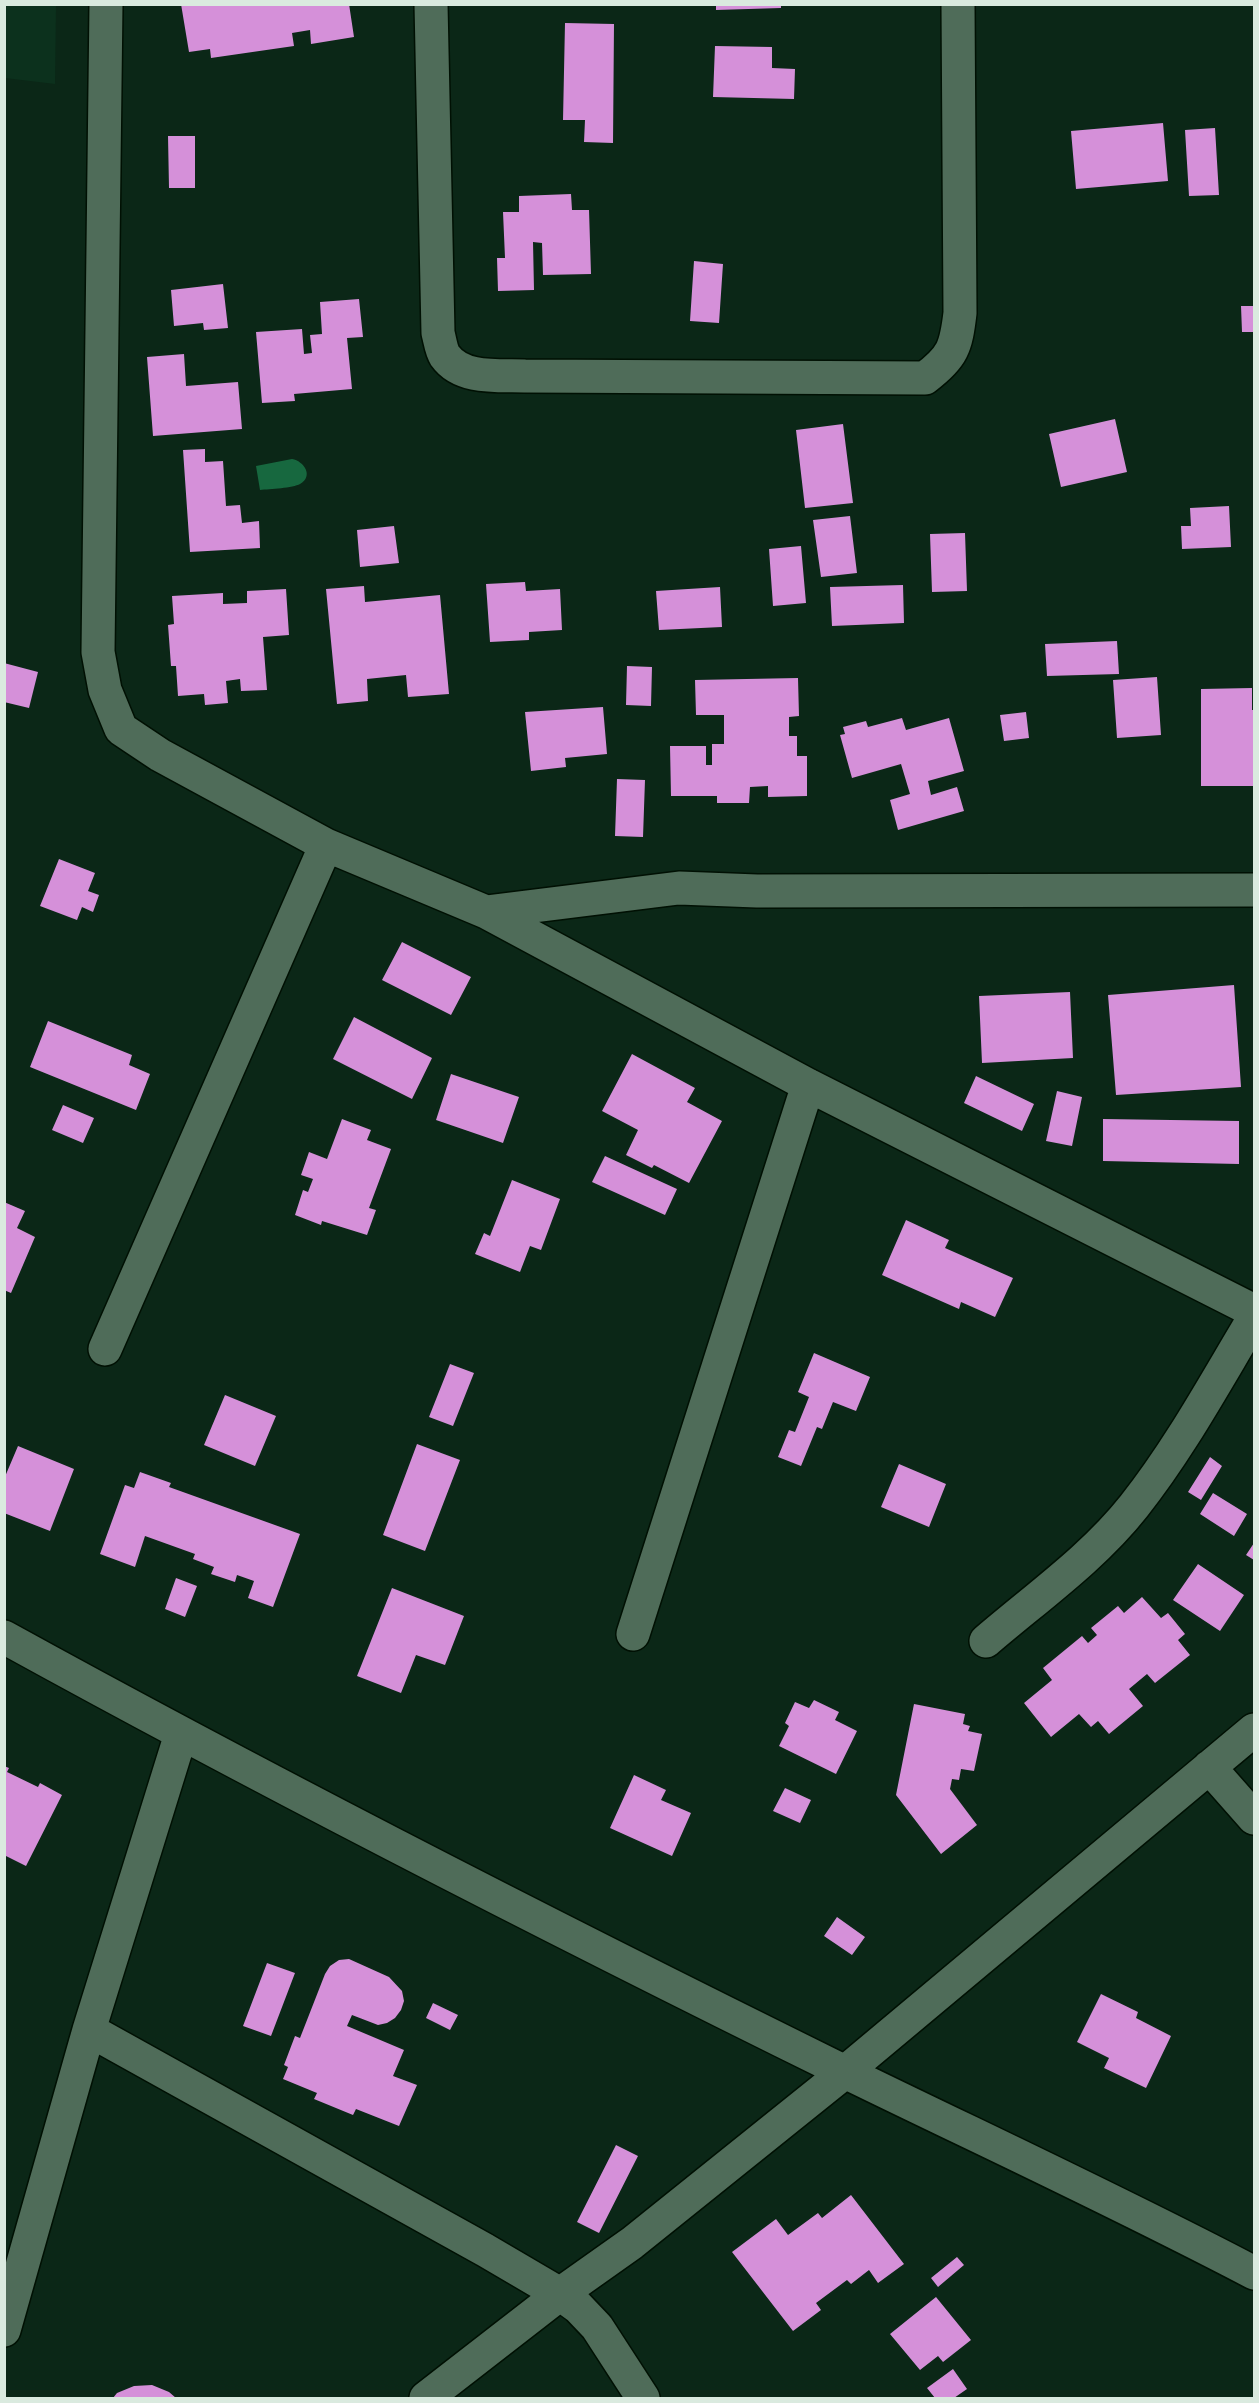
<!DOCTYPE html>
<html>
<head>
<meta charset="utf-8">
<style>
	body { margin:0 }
	#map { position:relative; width:1259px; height:2403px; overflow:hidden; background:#0b2717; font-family:Arial,sans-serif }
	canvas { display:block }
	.frame { position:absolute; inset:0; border:6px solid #daeadf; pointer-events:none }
</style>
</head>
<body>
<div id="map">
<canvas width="1259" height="2403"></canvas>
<div class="frame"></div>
</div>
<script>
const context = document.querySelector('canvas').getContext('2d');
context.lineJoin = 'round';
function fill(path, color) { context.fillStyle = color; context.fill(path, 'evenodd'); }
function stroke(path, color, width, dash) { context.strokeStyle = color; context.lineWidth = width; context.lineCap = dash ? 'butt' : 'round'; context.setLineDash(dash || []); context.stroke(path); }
fill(new Path2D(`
	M5 4 56 5 55 84 5 78Z`), '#0c311d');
fill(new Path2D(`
	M292 459C304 461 314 476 300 484 293 488 270 489 260 490L256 466Z`), '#17683f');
fill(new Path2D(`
	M181 4H349L354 37 311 44 310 30 292 33 294 46 211 58 210 49 189 52Z
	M716 4H781V8L716 10Z
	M565 23 614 24 613 143 584 142 585 120H563Z
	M715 46 772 47V68L795 69 794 99 713 97Z
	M1163 123 1168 181 1076 189 1071 131Z
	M1215 128 1219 195 1189 196 1185 130Z
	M168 136H195V188H169Z
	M571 194 572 210H589L591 274 543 275 542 243 533 242 534 290 498 291 497 258H505L503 212H519V196Z
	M694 261 723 264 719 323 690 321Z
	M223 284 228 328 204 330 203 323 174 326 171 290Z
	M359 299 363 337 347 338 352 389 294 394 295 401 262 403 256 332 302 329 304 354 312 353 310 335 322 334 320 302Z
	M1241 306H1254V332H1242Z
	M184 354 186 386 238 382 242 429 153 436 147 357Z
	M1115 419 1127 472 1061 487 1049 434Z
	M843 424 853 503 805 508 796 430Z
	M205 449V462L223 461 226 506 240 505 242 523 259 521 260 548 190 552 183 450Z
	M1229 506 1231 547 1182 549 1181 526H1191L1190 508Z
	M850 516 857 573 821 577 813 520Z
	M394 526 399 563 360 567 357 530Z
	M965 533 967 591 932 592 930 534Z
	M801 546 806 603 773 606 769 549Z
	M525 582 526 591 560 589 562 630 529 632V640L490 642 486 584Z
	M903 585 904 623 832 626 830 587Z
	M364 586 365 602 440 595 449 694 408 697 406 675 367 679 368 701 337 704 326 589Z
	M720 587 722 627 659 630 656 591Z
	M286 589 289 635 263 637 267 690 241 691 240 679 226 681 228 703 205 705 204 694 178 696 176 666H171L168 625 174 624 172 596 223 593V604L247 603V591Z
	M1117 641 1119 674 1047 676 1045 644Z
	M4 663 38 672 29 708 4 702Z
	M627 666 652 667 651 706 626 705Z
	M1157 677 1161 735 1117 738 1113 680Z
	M798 678 799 716 789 717V736H797V756H807V796L768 797V786L750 787 749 803H717V796H671L670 746H706V765H712V744H724V715H696L695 680Z
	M1252 688V710H1254V786H1201V689Z
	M603 707 607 754 565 758 566 767 531 771 525 712Z
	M1026 712 1029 738 1004 741 1000 715Z
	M902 718 906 730 949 718 964 771 928 781 931 795 957 787 964 811 898 830 890 800 910 794 901 764 852 778 840 735 845 734 843 727 866 721 868 727Z
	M617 779 645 780 643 837 615 836Z
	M59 859 95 873 88 891 99 895 93 912 82 907 77 920 40 906Z
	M402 942 471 977 451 1015 382 980Z
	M1234 985 1241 1087 1116 1095 1108 995Z
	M1070 992 1073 1058 982 1063 979 996Z
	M354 1017 432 1058 412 1099 333 1059Z
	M48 1021 132 1055 129 1065 150 1074 136 1110 30 1067Z
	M632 1054 695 1088 687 1102 722 1121 689 1183 654 1165 652 1168 626 1155 638 1130 602 1111Z
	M451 1074 519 1097 503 1143 436 1120Z
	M976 1076 1034 1104 1022 1131 964 1103Z
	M1057 1091 1082 1097 1072 1146 1046 1141Z
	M63 1105 94 1118 83 1143 52 1130Z
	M342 1119 371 1130 367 1140 391 1149 369 1208 376 1210 367 1235 322 1221 321 1225 295 1215 303 1190 308 1192 313 1179 301 1175 309 1152 327 1159Z
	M1103 1119 1239 1121V1164L1103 1161Z
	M605 1156 677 1189 665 1215 592 1182Z
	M512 1180 560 1199 541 1250 530 1246 520 1272 475 1254 484 1233 490 1236Z
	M4 1202 25 1211 17 1228 35 1237 11 1293 4 1290Z
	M906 1220 949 1240 945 1248 1013 1278 995 1317 961 1302 959 1309 882 1275Z
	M814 1353 870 1377 856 1411 833 1402 822 1429 817 1427 801 1466 778 1457 789 1430 795 1432 809 1397 798 1392Z
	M450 1364 474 1373 453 1426 429 1417Z
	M225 1395 276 1416 255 1466 204 1445Z
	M417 1444 460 1460 425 1551 383 1535Z
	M18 1446 74 1469 50 1531 4 1513V1479Z
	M1210 1457 1222 1466 1201 1500 1188 1492Z
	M899 1464 946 1484 929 1527 881 1507Z
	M140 1472 171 1483 169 1487 300 1534 273 1607 248 1598 254 1581 237 1575 235 1582 211 1574 214 1567 193 1559 195 1554 145 1536 135 1567 100 1554 125 1485 134 1488Z
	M1213 1493 1247 1514 1234 1536 1200 1514Z
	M1254 1543V1560L1246 1555Z
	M1198 1564 1244 1595 1220 1631 1173 1600Z
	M176 1578 197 1586 185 1617 165 1609Z
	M392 1588 464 1616 445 1665 416 1655 401 1693 357 1676Z
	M1142 1597 1161 1618 1168 1613 1185 1634 1178 1640 1190 1655 1155 1683 1147 1674 1129 1689 1143 1706 1109 1734 1098 1721 1091 1727 1079 1714 1051 1737 1024 1703 1052 1680 1043 1668 1082 1636 1088 1643 1097 1635 1091 1628 1118 1606 1124 1613Z
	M814 1700 839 1712 835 1720 857 1731 836 1774 779 1746 789 1726 785 1723 795 1702 809 1708Z
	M914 1704 965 1714 963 1724 970 1726 968 1731 982 1734 974 1771 961 1769 959 1780 952 1779 950 1789 977 1825 941 1854 896 1795Z
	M4 1766 9 1768 7 1772 38 1787 40 1783 62 1795 26 1866 4 1855Z
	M634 1775 666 1790 661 1800 691 1813 672 1856 610 1828Z
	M785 1788 811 1800 800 1823 773 1811Z
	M837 1917 865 1937 852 1955 824 1936Z
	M349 1959 389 1977 402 1991 404 2001 401 2010 395 2018 387 2023 378 2025 352 2015 347 2026 404 2050 393 2076 417 2085 399 2126 356 2109 353 2115 314 2099 317 2093 283 2079 288 2067 284 2065 295 2036 300 2038 325 1974 330 1966 339 1960Z
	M267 1963 295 1973 271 2036 243 2026Z
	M1101 1994 1138 2012 1136 2018 1171 2036 1146 2088 1104 2068 1109 2058 1077 2042Z
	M433 2003 458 2015 450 2030 426 2018Z
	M616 2145 638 2156 599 2233 577 2222Z
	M851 2195 904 2264 878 2283 869 2270 851 2284 847 2280 816 2303 821 2310 793 2331 732 2252 776 2219 788 2235 818 2213 822 2218Z
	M957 2257 964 2265 938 2287 931 2278Z
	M936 2297 971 2340 943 2362 938 2356 920 2370 890 2334Z
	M953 2369 967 2389 954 2398H935L927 2388Z
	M152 2385 169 2392 176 2398H113L117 2393 134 2386Z`), '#d590d9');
const minor = new Path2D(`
	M106 4 98 652 105 690 121 729 160 755 326 845 486 912 808 1085 1254 1311
	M431 4 438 333C440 340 441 350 445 356 462 380 499 375 525 376L925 378C953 357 956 347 960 313L958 4
	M486 912 679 888 757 891 1254 890
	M105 1349 326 845
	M633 1634 808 1085
	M4 1637C280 1789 561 1932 843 2071 980 2138 1119 2202 1254 2273
	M986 1641C1036 1598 1093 1558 1134 1506 1180 1448 1216 1381 1254 1318
	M1209 1767 1254 1818
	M89 2030 485 2250 560 2294 578 2307 597 2327 643 2398
	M4 2330 89 2030 181 1734
	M426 2398 560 2294 632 2243 845 2072 1254 1730`);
stroke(minor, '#001003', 36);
stroke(minor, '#4f6c59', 33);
</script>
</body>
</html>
